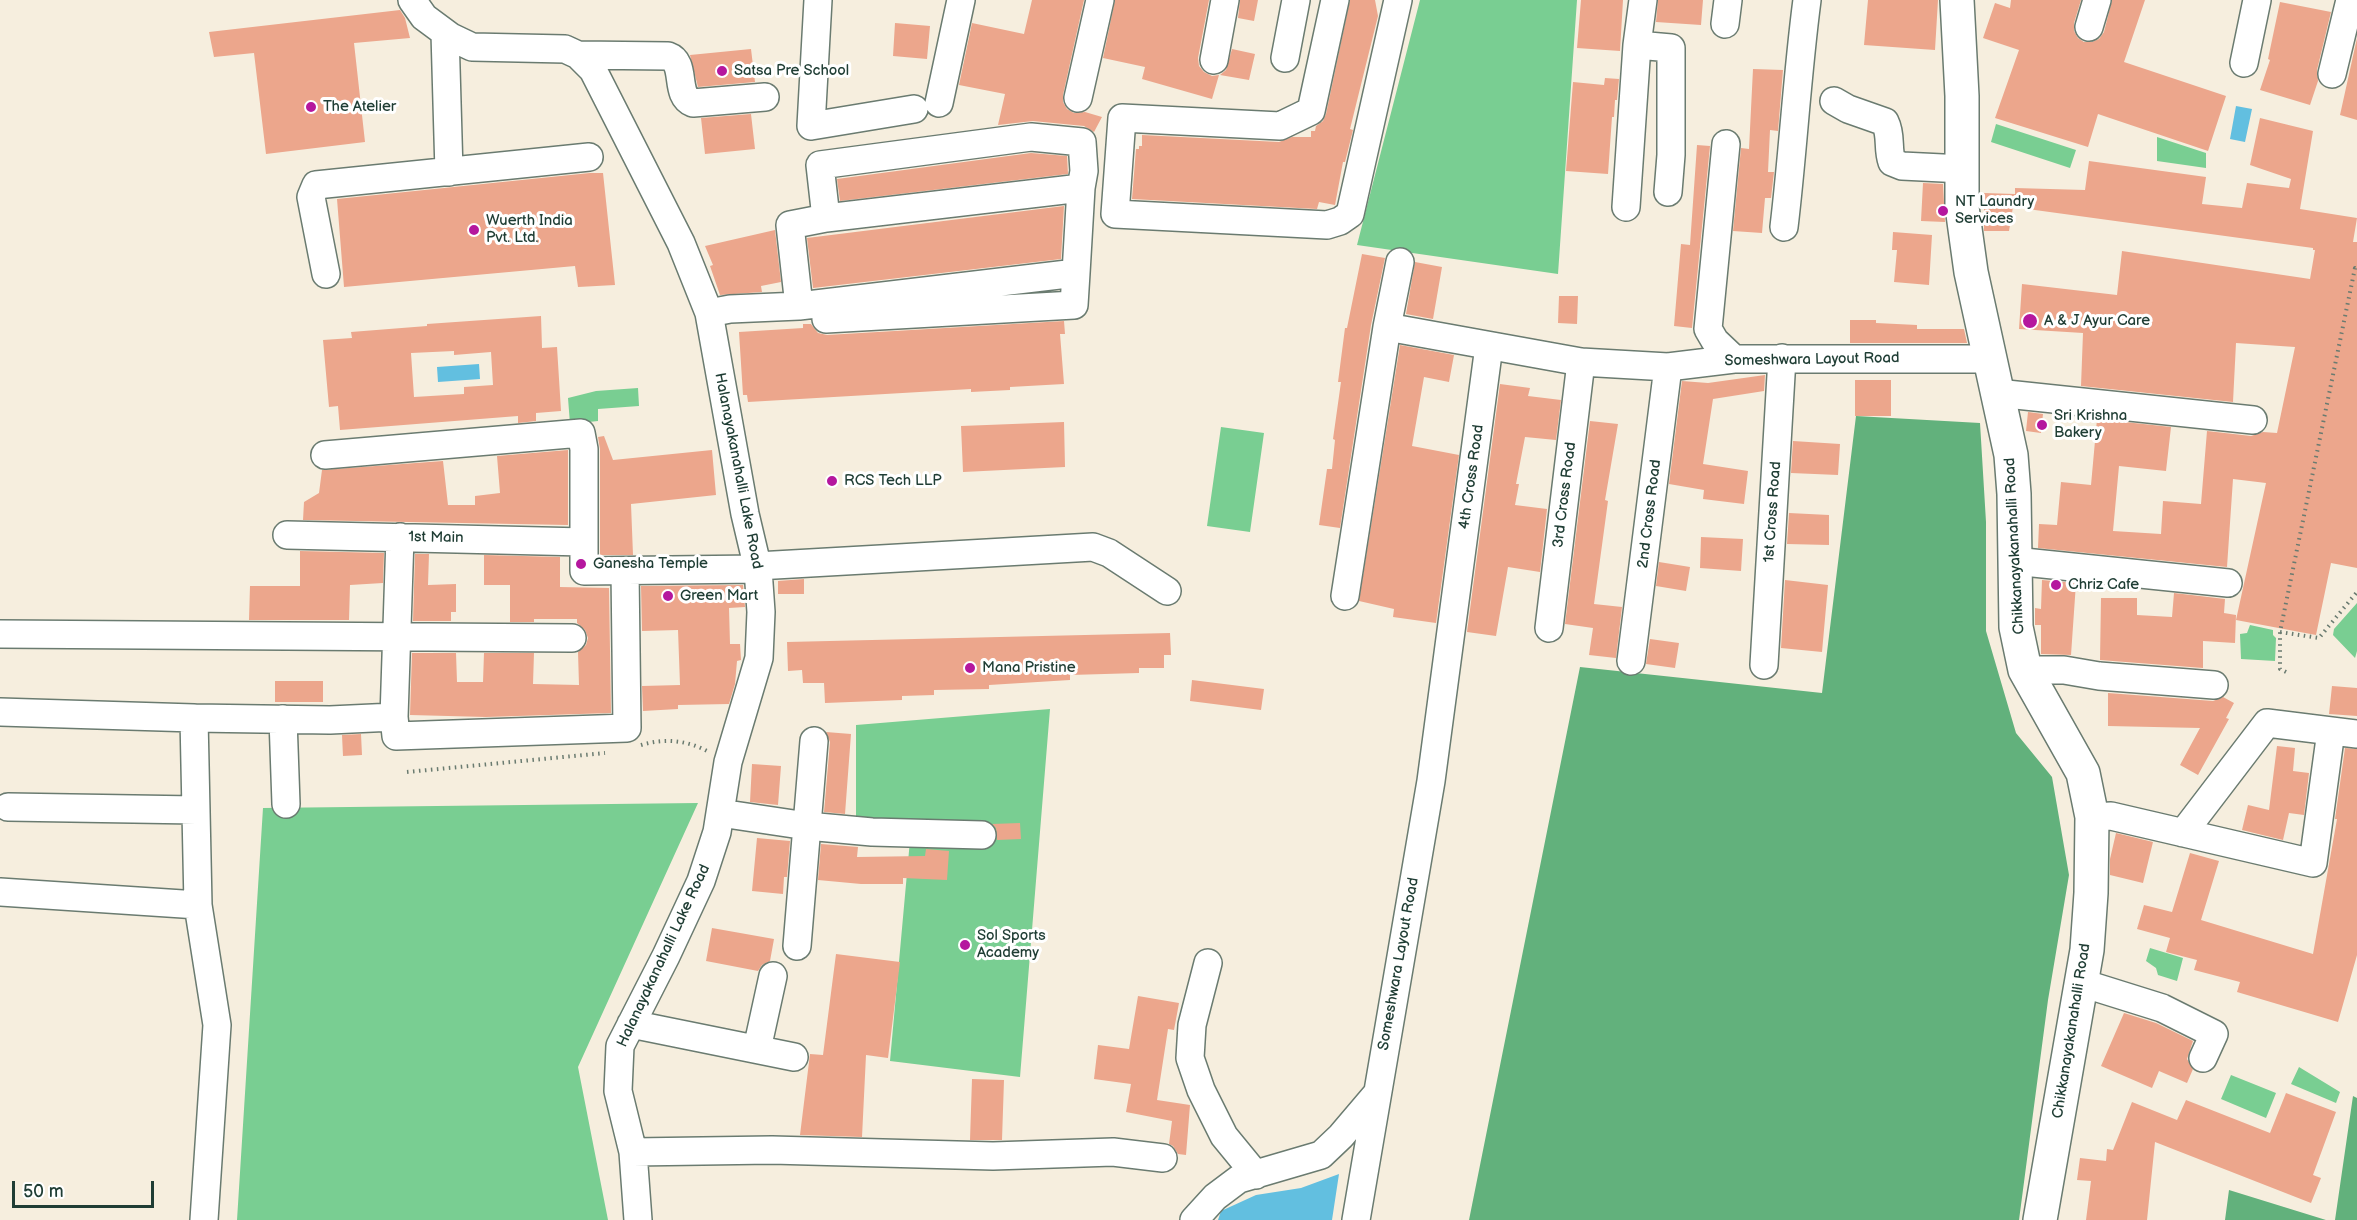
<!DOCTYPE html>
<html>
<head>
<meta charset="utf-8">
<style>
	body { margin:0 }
	#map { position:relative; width:2357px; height:1220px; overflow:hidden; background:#f6eede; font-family:"Balsamiq Sans",sans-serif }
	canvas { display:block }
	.scale { position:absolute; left:12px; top:1181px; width:142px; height:27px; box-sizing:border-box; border:3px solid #1f3d34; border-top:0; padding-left:8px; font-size:18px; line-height:21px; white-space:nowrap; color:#1f3d34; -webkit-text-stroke:4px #fff; paint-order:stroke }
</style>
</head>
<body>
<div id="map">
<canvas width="2357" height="1220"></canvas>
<div class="scale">50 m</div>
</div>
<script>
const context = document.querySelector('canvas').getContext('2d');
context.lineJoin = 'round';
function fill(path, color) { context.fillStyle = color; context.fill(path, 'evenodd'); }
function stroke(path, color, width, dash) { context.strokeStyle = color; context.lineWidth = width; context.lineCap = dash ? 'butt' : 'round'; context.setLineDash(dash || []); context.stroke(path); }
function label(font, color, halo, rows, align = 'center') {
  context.font = font + ' "Balsamiq Sans",sans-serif'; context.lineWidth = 6; context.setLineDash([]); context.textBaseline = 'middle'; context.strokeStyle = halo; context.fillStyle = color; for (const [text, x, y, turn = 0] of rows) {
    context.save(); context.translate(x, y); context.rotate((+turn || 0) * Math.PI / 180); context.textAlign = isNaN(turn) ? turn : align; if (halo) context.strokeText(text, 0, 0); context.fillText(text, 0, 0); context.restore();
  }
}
fill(new Path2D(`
	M1420 0H1577L1558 274 1357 245Z
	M1996 124 2076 150 2070 168 1991 142Z
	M2157 137 2206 153V168L2157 161Z
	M638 388 639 406 598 409V421L570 424 568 398 596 391Z
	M1221 427 1264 433 1250 532 1207 526Z
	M2357 603V651L2355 658 2333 635 2334 629Z
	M2250 625 2273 630V635L2276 638 2275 661 2241 659 2240 634 2247 633Z
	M1050 709 1020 1077 890 1061 911 829 856 820V725Z
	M698 803 578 1067 608 1220H237L263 808Z
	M2150 948 2183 958 2177 981 2158 975 2156 968 2146 961Z
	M2299 1067 2340 1092 2336 1103 2291 1084Z
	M2231 1075 2276 1093 2266 1118 2221 1099Z`), '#79ce92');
fill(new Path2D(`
	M1856 416 1980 423 1986 522V631L2016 733 2052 777 2069 875 2048 1000 2019 1220H1469L1580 667 1822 693Z
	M2353 1096 2357 1098V1220H2335Z
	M2229 1190 2326 1220H2225Z`), '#62b17c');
fill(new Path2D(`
	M2236 106 2252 109 2245 142 2230 139Z
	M479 364 480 379 438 382 437 367Z
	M1339 1174 1332 1220H1218L1221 1211 1256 1195 1301 1188Z`), '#62bfe0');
fill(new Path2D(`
	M1032 0H1084L1063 95V102L1067 109 1074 113 1085 112 1102 117 1094 132 1084 126 1033 121 998 125 1005 94 959 85 972 23 1024 34Z
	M1115 0H1209L1198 58 1199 66 1204 72 1212 76 1219 75 1212 99 1142 79 1145 67 1103 58Z
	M1240 0H1258L1254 21 1238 18Z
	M1350 0H1375L1378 16 1350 129 1353 130 1345 162H1343L1335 205 1319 202 1317 209 1132 199 1136 149H1139V146H1142V135L1279 142 1292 137H1311V131H1315L1316 126 1323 121 1326 114Z
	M1581 0H1623L1620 51 1577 48Z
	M1658 0H1703L1701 25 1656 22Z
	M1868 0H1938L1935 50 1864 45Z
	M2011 0H2081L2074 23V31L2078 38 2084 42H2092L2099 39 2104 32 2112 0H2145L2124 62 2226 96 2208 151 2098 114 2088 147 1995 118 2019 50 1983 38 1995 3 2010 8Z
	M2280 2 2331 12 2317 70 2318 81 2310 105 2260 90 2270 60 2268 59Z
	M400 10 405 18 410 38 354 43 365 142 266 154 254 53 214 57 209 32Z
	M895 23 930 26 927 59 893 56Z
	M2357 38V120L2340 115Z
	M751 49 755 82 698 87 690 55Z
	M1232 49 1255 54 1249 80 1220 75 1226 70Z
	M1753 69 1783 70 1778 131 1770 130 1768 172H1774L1771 198H1765L1762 233 1733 231 1741 148 1749 149Z
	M1605 78 1619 79 1617 100H1615L1614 117H1612L1608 174 1566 171 1573 82 1604 85Z
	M751 114 755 149 705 154 701 118Z
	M2260 118 2313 131 2300 209 2357 218 2353 242H2357V568L2331 563 2316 635 2236 620 2266 483 2233 479 2227 567 2038 548 2039 524 2057 525 2061 482 2091 485 2097 419 2171 427 2166 471 2119 466 2113 531 2161 534 2163 501 2201 504 2207 431 2251 436 2263 432 2277 433 2295 347 2236 343 2233 402 2081 386 2083 333 2019 329 2022 284 2117 295 2122 251 2310 279 2315 250H2313V248L2013 207 2009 231H1984V193L2015 194V188L2085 190 2089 161 2206 177 2202 204 2242 208 2247 183 2289 188 2291 179 2250 165Z
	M1697 145 1710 146 1692 328 1674 326 1681 244 1690 245Z
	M1031 153 1067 156 1068 174 840 201 837 179Z
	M590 173H603L615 285 578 287 575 266 344 287 337 199Z
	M1923 183 1943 184 1945 222 1921 221Z
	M1064 206 1061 259 813 288 807 238Z
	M775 230 781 282 761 286 762 292 720 295 710 266 713 265 705 246Z
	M1893 232 1932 235 1929 285 1894 282 1897 250H1892Z
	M1362 254 1385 258 1371 325 1340 528 1319 525 1327 469H1332L1335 440 1333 439 1341 382H1338L1345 328H1347Z
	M1415 262 1442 267 1433 319 1406 314Z
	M1559 296H1578L1577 324 1558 323Z
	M541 316 542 348 557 347 561 411 536 413V421L518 423V416L340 430 338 406 329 407 323 340 352 338 351 332 427 326V324ZM454 351V355L491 352 493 385 464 387V394L414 397 411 353Z
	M1850 320H1876V323L1917 325V329H1964L1967 343H1850Z
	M1064 321 1065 334H1060L1064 384 1010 387V390L971 392V389L748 402 747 395H743L739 332 803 328V324H811L818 333 827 335Z
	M1400 345 1454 355 1449 382 1424 377 1412 446 1459 455 1436 623 1393 617 1394 609 1359 601Z
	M1765 375 1764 391 1713 399 1703 464 1748 471 1744 504 1703 499 1704 490 1669 484 1682 381 1708 383Z
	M1855 380H1891V416H1855Z
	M1500 384 1530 388 1528 396 1561 400 1556 440 1525 437 1516 484H1519L1515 505 1547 509 1540 572 1508 567 1496 636 1467 632Z
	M2028 412 2043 414 2041 433 2026 431Z
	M1590 421 1618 424 1605 500 1608 501 1594 604 1622 607 1616 658 1589 655 1593 628 1565 624Z
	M1064 422 1065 467 963 472 961 426Z
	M604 436 613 460 712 450 716 495 631 504 633 555H600V449L598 437Z
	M1793 441 1840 444 1838 475 1791 473Z
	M568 450V525L303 520 304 502 319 493 322 470 443 461 448 505H475V496L500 493 497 456Z
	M1789 513 1829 515V545L1787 544Z
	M1701 537 1743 539 1741 571 1700 568Z
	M300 551 384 553 383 583 350 585 349 620H249L250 586H300Z
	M415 554H429L428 585 456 584V612H451V621H413Z
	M484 555 560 557V587L609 588 611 713 486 717 410 715 412 653H456L457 682H483L484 653H534L533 684 579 685 578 652 586 645 588 638 585 630 577 623V619H534V622H510V585H484Z
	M1659 562 1690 567 1686 591 1656 586Z
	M804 579V594H778V581Z
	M1785 580 1828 585 1822 652 1781 648Z
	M2042 580 2076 583 2071 655 2041 654V625H2035V608L2041 609Z
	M743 585 745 607 729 608 730 644H740L741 660 737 661 735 684 729 704 678 705V709L643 711 642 686 680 685 678 630 642 631 641 586Z
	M2174 593 2225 599 2224 613 2236 615 2235 643 2203 641V668L2100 660 2101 598H2137V615L2172 617Z
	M1170 633 1171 655H1164V668H1139V673L1070 675V680L989 685V689L934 690V695L902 696V700L825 703 824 683H803L802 670 788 671 787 642Z
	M1650 639 1679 643 1675 668 1646 664Z
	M1192 680 1264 689 1261 710 1190 701Z
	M275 681H323V702H275Z
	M2332 686 2357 688V716L2329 714Z
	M2108 693 2213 701 2223 697 2234 703 2226 718 2229 719 2198 775 2180 765 2200 728 2108 726Z
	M826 732 851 734 845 814 824 812 830 742Z
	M361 734 362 755 343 756 342 735Z
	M2277 746 2295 748 2293 771 2309 773 2304 815 2289 813 2283 840 2242 830 2248 805 2269 810Z
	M2345 748 2357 749V955L2338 1022 2237 992 2240 982 2194 970 2197 960 2166 952 2170 938 2137 929 2144 905 2172 912 2190 853 2219 861 2201 920 2313 954 2337 819H2335Z
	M752 764 781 766 778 805 750 802Z
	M1020 823 1021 839 997 840 996 828 992 824Z
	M2116 833 2153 842 2143 883 2110 875V859Z
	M757 838 790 841 787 877H784L783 894 752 891Z
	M821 844 858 847 857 857 925 856 926 849 949 851 947 880 903 878V884H861L818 880Z
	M712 928 774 939 770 961 762 965 758 971 706 961Z
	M836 954 900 962 888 1058 866 1055 862 1137 800 1135 810 1054 823 1055Z
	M1138 996 1179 1003 1174 1030 1168 1029 1157 1100 1190 1105 1186 1155 1178 1154 1173 1146 1169 1144 1172 1121 1126 1112 1131 1084 1094 1079 1098 1045 1129 1049Z
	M2124 1013 2156 1023 2193 1041 2187 1059 2193 1069 2187 1083 2159 1071 2152 1088 2101 1066Z
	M972 1079 1004 1080 1002 1140H970Z
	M2286 1093 2336 1112 2313 1175 2321 1178 2311 1203 2155 1142 2147 1220H2086L2091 1181 2077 1180 2080 1158 2106 1161 2107 1149 2113 1150 2132 1102 2177 1120 2186 1100 2270 1133Z`), '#eca68c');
const minor = new Path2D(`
	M412 0 424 17 451 37 472 47 565 49 578 55 593 70 681 243 709 313 745 514 758 569 761 612 759 658 728 762 717 832 701 881 666 956 620 1046 618 1091 633 1152 638 1220
	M818 0 811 126 914 109
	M1335 0 1311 111 1280 126 1122 118 1115 214 1327 225 1340 221 1350 214 1398 0
	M1725 24 1728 0
	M2089 27 2097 0
	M445 33 449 172
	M1637 45 1671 48V155L1668 192
	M578 55 668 56C688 63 673 95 693 103L765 97
	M1285 58 1296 0
	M1214 60 1225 0
	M2244 63 2257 0
	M2332 74 2350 0
	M1078 98 1100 0
	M1834 101 1848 109 1885 122C1892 136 1887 148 1892 162L1902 166 1963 169
	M939 103 961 0
	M1726 144 1708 329 1715 341 1734 359
	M1626 207 1637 45 1643 0
	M826 218 820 165 1031 137 1082 142 1084 171 1081 188
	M1784 227C1793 152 1797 76 1807 0
	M326 274 311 197 316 185 589 157
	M709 313 730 309 799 306 1076 273 1081 188 826 218 790 225 799 306
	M826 319 1074 305 1076 273
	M1387 327 1581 362 1668 367 1734 359H1989
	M1997 393 2253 420
	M325 455 581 433 584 449V571L758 569
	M287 535 584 542
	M2014 561 2228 583
	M757 566 1093 547 1109 553 1167 591
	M1345 596 1387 327 1400 262
	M1549 628 1581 362
	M0 634 572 638
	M1631 661 1668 367
	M1764 665 1782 358
	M2025 670H2064L2099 676 2214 685
	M0 712 194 718 198 905 0 892
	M394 717 400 537
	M194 718 330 720 394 717 396 736 627 728 625 571
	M283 719 286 804
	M8 807 196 810
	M720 813 807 826 872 832 982 835
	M2092 817 2111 816 2313 863 2331 731
	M2183 833 2267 723 2357 734
	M198 905 217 1025 204 1220
	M797 946 814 741
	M1208 963 1192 1025 1190 1058 1201 1090 1224 1136 1256 1175
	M2082 983 2162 1008 2214 1034 2203 1058
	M631 1024 794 1057
	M757 1049 773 976
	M633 1152 772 1150 993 1156 1113 1152 1163 1158
	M1194 1220 1215 1197 1239 1179 1321 1155 1341 1136 1375 1096
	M1356 1220 1431 781 1489 346`);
const major = new Path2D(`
	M1957 0 1962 96V207L1971 272 2011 455 2014 494 2016 627 2025 670 2083 773 2092 817 2091 893 2087 950 2040 1220`);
stroke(minor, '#6a7b70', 30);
stroke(major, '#6a7b70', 36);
stroke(new Path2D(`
	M2280 632 2319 638 2357 592
	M2286 672 2280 669V632L2355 268 2357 269
	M641 745C665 738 687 740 709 752
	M407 772 605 753`), '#6a7b70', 4, [1.5, 4.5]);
stroke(minor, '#fff', 27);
stroke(major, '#fff', 33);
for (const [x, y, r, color] of [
	[722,71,6,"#b5179e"],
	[311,107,6,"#b5179e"],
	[1943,211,6,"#b5179e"],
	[474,230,6,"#b5179e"],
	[2030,321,8,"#b5179e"],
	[2042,425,6,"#b5179e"],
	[832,481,6,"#b5179e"],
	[581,564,6,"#b5179e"],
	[2056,585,6,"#b5179e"],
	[668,596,6,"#b5179e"],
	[970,668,6,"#b5179e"],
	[965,945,6,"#b5179e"]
]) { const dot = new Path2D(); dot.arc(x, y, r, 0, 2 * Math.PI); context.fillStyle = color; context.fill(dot); stroke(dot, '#fff', 2); }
label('15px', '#1f3d34', '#fff', [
	["Satsa Pre School",734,71],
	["The Atelier",323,107],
	["NT Laundry",1955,202],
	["Services",1955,219],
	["Wuerth India",486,221],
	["Pvt. Ltd.",486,238],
	["A & J Ayur Care",2044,321],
	["Sri Krishna",2054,416],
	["Bakery",2054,433],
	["RCS Tech LLP",844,481],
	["Ganesha Temple",593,564],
	["Chriz Cafe",2068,585],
	["Green Mart",680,596],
	["Mana Pristine",982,668],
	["Sol Sports",977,936],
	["Academy",977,953]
], 'left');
label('15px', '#1f3d34', '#fff', [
	["Someshwara Layout Road",1812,360,-1],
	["Halanayakanahalli Lake Road",738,471,79],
	["4th Cross Road",1472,477,-82],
	["3rd Cross Road",1565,495,-83],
	["1st Cross Road",1773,512,-86],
	["2nd Cross Road",1650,514,-83],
	["1st Main",436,538,1],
	["Chikkanayakanahalli Road",2015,546,-93],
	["Halanayakanahalli Lake Road",664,956,-65],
	["Someshwara Layout Road",1399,964,-80],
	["Chikkanayakanahalli Road",2072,1031,-81]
]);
</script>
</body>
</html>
